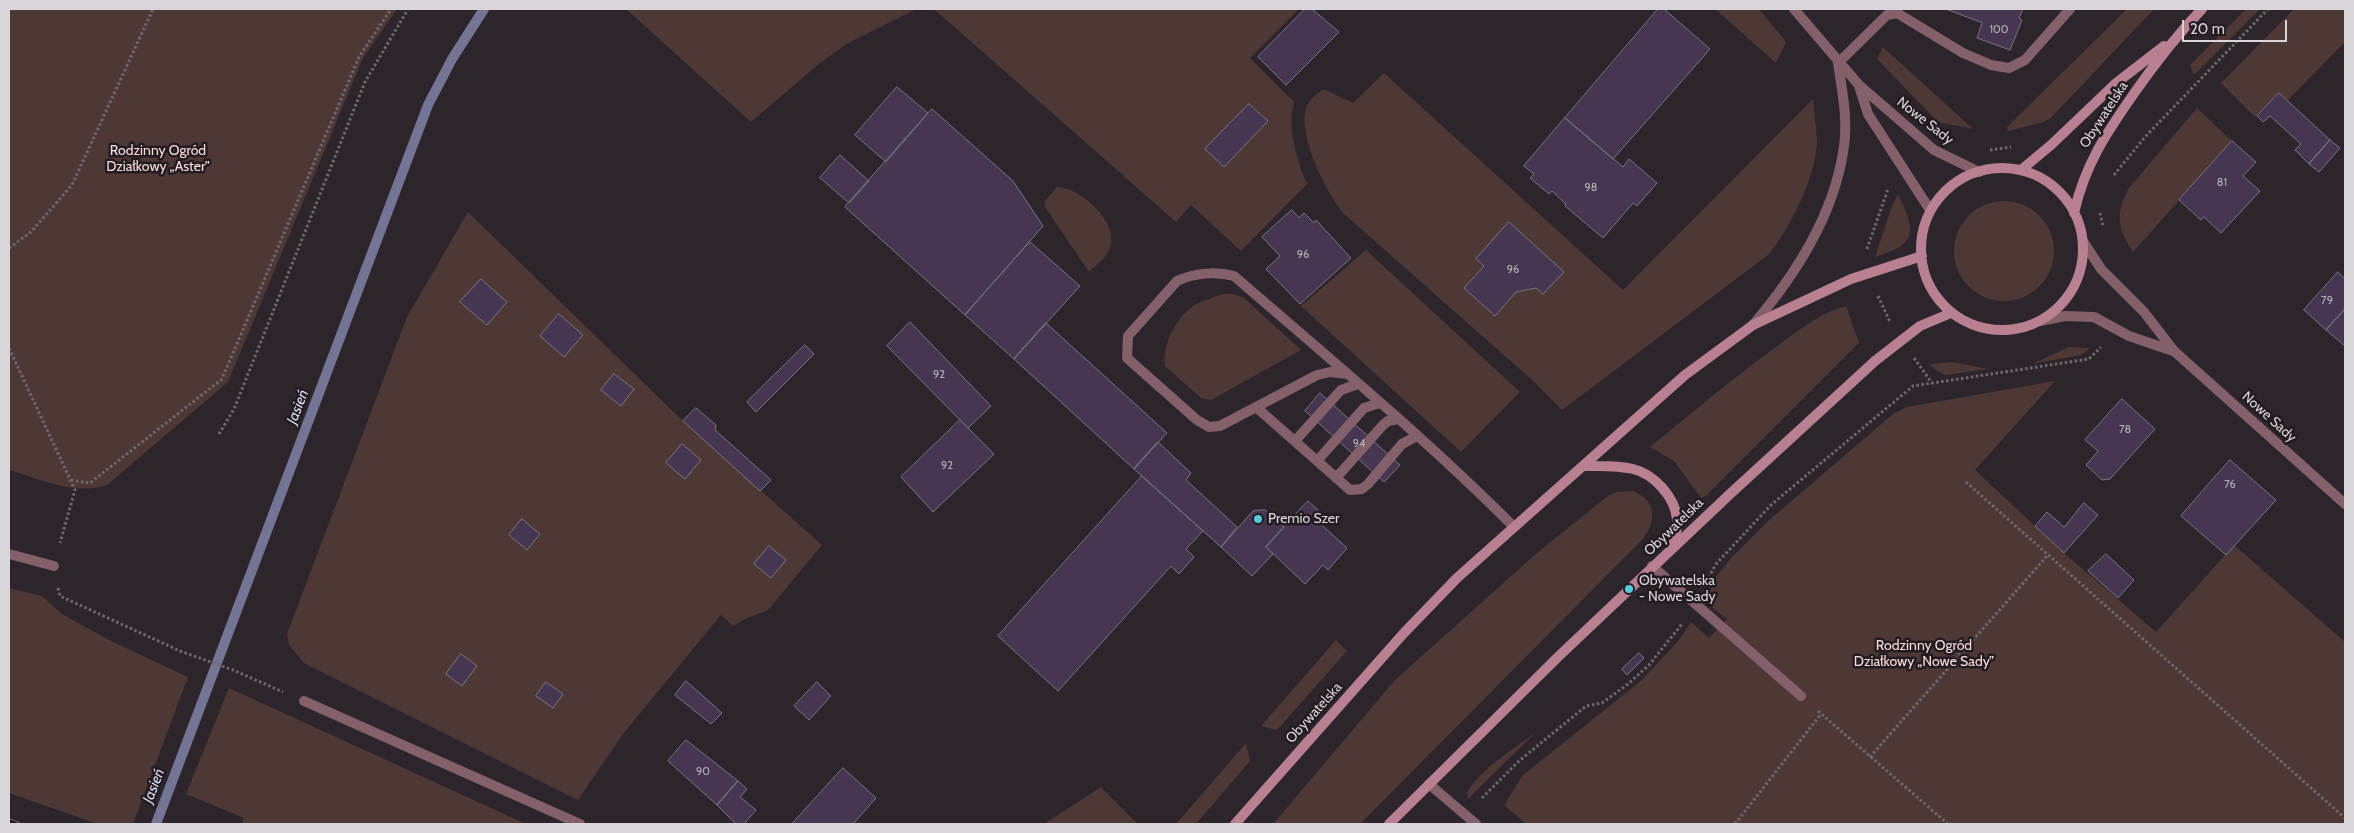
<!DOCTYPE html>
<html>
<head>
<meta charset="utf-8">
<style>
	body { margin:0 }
	#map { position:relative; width:2354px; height:833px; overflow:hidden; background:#2c252b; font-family:Cabin,sans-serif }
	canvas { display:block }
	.frame { position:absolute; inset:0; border:10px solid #dad5d8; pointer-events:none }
	.scale { position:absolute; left:2182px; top:20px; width:105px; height:22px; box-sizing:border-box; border:2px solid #dad5d8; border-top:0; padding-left:6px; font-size:15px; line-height:18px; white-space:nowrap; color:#dad5d8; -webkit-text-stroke:4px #231c21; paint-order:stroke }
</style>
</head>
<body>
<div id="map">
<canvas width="2354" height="833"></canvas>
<div class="frame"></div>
<div class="scale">20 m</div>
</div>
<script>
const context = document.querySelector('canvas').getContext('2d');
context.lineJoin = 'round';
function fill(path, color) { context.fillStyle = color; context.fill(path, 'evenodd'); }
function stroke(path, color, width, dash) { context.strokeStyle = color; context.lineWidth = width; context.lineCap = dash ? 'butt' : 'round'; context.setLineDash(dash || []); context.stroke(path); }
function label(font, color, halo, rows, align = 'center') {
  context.font = font + ' Cabin,sans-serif'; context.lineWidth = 5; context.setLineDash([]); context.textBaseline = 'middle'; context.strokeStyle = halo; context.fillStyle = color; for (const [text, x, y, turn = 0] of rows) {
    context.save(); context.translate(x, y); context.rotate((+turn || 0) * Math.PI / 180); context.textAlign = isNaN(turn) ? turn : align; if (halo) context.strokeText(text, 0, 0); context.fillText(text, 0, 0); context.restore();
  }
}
fill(new Path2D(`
	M9 9H397L363 58 228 382 107 485C74 496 40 479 9 470Z
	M626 9H916L848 43 820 63 751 122Z
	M934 9H1299L1250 58 1294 102C1287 128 1297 160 1307 184L1241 251 1191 205 1176 222Z
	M1715 9H1759L1786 42 1776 63Z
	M2127 9H2154L2051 118 2044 122 2008 131 2007 127Z
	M2246 9H2260L2194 75 2190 65Z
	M2294 9H2345V42L2287 101 2278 93 2255 117 2221 83Z
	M1883 47 1973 129 1942 123 1934 118 1877 59Z
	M1384 73 1623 290 1813 99C1814 112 1816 125 1817 138 1818 173 1790 229 1768 255L1562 410 1532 380 1343 213C1327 194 1292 126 1309 102 1312 97 1319 93 1323 89L1353 103Z
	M2197 108 2232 141 2133 252C2117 228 2115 214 2129 188Z
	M1057 187C1081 188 1116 220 1111 245 1109 256 1097 264 1089 272L1045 207V201Z
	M1898 194C1915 231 1920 243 1875 257L1891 209Z
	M1954 251a50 50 0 1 1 100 0a50 50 0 1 1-100 0Z
	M468 212 683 421 822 545 768 610 745 619 733 626 721 615 623 734 578 800 304 663 289 645 287 634 407 317Z
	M1366 250 1520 392 1461 452 1301 306Z
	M1223 294H1234L1244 298 1301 350 1211 400 1201 398 1165 366C1162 344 1177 315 1196 304 1204 300 1214 297 1223 294Z
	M1846 306 1859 343 1707 495 1701 498 1674 461 1650 447C1693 412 1735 376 1780 344 1800 329 1822 312 1846 306Z
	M2069 347 2090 348 2081 355 2032 364Z
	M1952 362 1988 369 1946 375 1940 373 1929 364Z
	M2055 381 1975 470 2064 553 2156 632 2234 545 2345 642V824H1526L1504 805 1523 775 1642 680 1679 640 1691 622 1709 638 1727 619 1705 602 1715 578 1731 558 1767 522 1893 414 1907 407Z
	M1633 491C1656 501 1657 518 1644 538L1360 824H1273L1395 680 1538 552 1609 495 1616 492Z
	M9 588 42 596 62 614 111 641 188 677 133 824H98L9 793Z
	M1336 640 1347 651 1277 730 1261 726Z
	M229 688 526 824H242L244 818 186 794Z
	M1536 732 1468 799 1467 793C1480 769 1515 748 1536 732Z
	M1246 743 1250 761 1196 824H1176Z
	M1101 787 1138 824H1044Z`), '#4d3836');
stroke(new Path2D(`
	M156 824 428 105 452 59 484 9`), '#747594', 10);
const building = new Path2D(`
	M1305 9H1312L1339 32 1286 85 1258 57Z
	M1658 9H1664L1710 49 1613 159 1565 118Z
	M1946 9H2023L2019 18 2022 20 2010 50 1977 38 1982 23Z
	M897 87 928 113 886 162 855 135Z
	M2279 93 2330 140 2309 164 2295 150 2301 144 2270 116 2263 122 2257 116Z
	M1249 104 1268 121 1224 167 1205 149Z
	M932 109 1013 181 1043 226 965 315 845 207Z
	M1565 118 1623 167 1629 159 1657 183 1637 206 1633 203 1603 238 1565 206 1566 204 1552 191 1549 194 1530 178 1534 174 1524 166Z
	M2330 140 2340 148 2319 172 2309 164Z
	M2232 141 2256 162 2243 176 2260 191 2221 233 2204 217 2201 220 2179 200Z
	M840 155 869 181 849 203 820 178Z
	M1292 210 1299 218 1304 213 1314 223 1316 220 1351 258 1300 304 1266 269 1280 256 1262 237Z
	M1509 222 1564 272 1543 294 1536 288 1516 292 1495 316 1464 288 1484 266 1476 259Z
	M1030 242 1080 286 1014 359 965 315Z
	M2338 272 2345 279V309L2326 330 2304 310Z
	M481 279 507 302 487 325 460 302Z
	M2345 309V346L2326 330Z
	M559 314 583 335 564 357 540 336Z
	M910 322 991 406 968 428 887 346Z
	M1046 323 1167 433 1134 469 1014 359Z
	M805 345 814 354 756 412 747 402Z
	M614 374 634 389 621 406 601 390Z
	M1320 393 1400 465 1384 482 1305 411Z
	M2122 399 2155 429 2110 479 2102 480 2086 465 2098 451 2085 440Z
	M696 408 716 425 715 430 771 480 760 491 683 421Z
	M960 420 994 454 933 512 901 477Z
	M1158 442 1191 473 1186 480 1237 527 1221 547 1134 469Z
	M682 444 701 460 685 479 666 463Z
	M2230 460 2276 500 2226 555 2181 516Z
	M1142 476 1203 531 1186 549 1194 557 1179 574 1171 566 1058 691 998 636Z
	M1308 501 1318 510 1312 516 1347 548 1328 570 1323 565 1305 584 1266 547Z
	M2084 503 2098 515 2064 553 2035 526 2047 512 2064 527Z
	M1265 510 1284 527 1266 547 1273 554 1252 576 1221 547 1253 511Z
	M522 519 540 534 527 550 509 535Z
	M769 546 786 560 771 578 754 564Z
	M2106 554 2134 580 2118 598 2088 571Z
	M1639 653 1644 658 1627 675 1622 669Z
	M461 654 477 666 462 686 446 674Z
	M686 681 722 713 711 724 675 695Z
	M546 682 563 694 553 708 536 696Z
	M817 682 831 696 809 720 794 706Z
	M686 740 738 781 717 805 668 761Z
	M843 768 876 798 853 824H792Z
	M738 781 747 789 740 797 756 810 744 824H736L717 805Z`);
fill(building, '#453751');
stroke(building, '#7a757e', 1);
stroke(new Path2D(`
	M1990 150 2011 147
	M2114 175 2145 137 2268 9
	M2100 213 2103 226
	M9 248 31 232 72 185 153 9
	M1867 249 1888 189
	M1878 296 1890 322
	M9 348 75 490 60 543
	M1914 358 1932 383
	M219 434 234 409 365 82 408 9
	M71 480 90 483 222 379 359 57 391 9
	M1966 482 2345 818
	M1706 582 1716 564 1771 505 1913 386 2089 359 2101 347
	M58 588 60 596 180 651 233 670 283 692
	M1818 711 1948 824
	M1870 757 2047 556
	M1482 798 1519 761 1586 706 1602 703 1628 684 1649 665 1682 624
	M1735 824 1821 714`), '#6f686d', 3, [2.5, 2.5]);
stroke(new Path2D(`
	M1838 63 1887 15 1897 13 1963 53 1991 65 2009 68 2025 60 2070 9
	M1348 374 1330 372 1317 375 1220 426 1209 427 1197 420 1127 358 1128 336 1177 281C1194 273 1216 271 1234 276 1329 358 1425 438 1514 527
	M1256 407 1350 490 1362 489 1368 484 1402 444 1417 436
	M1295 441 1341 390 1358 384
	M1317 461 1364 408 1380 403
	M1336 478 1383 425 1388 421 1398 419
	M9 554 54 566
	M1652 566 1801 696
	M304 701 580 824
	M1429 784 1476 824`), '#84606b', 10);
stroke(new Path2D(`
	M1794 9 1859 85 1934 150 1979 172
	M1859 86 1868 114 1930 210
	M2083 241 2101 269 2144 312 2174 351 2345 504
	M2040 321 2065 316 2094 317 2129 336 2173 351
	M1753 325C1796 274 1835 214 1844 146 1848 119 1842 90 1838 63`), '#84606b', 10);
stroke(new Path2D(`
	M1921 249a81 81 0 1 1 162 0a81 81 0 1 1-162 0Z
	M2021 170 2051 145 2115 84 2164 46
	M2074 213C2085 164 2107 132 2135 92 2156 62 2177 35 2202 9
	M1583 466C1600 466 1617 465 1633 469 1654 474 1675 497 1677 519 1678 528 1676 536 1673 545
	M1235 824 1403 634 1457 578 1685 375 1753 325 1851 279 1922 256
	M1389 824 1559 656 1730 494 1875 361 1920 326 1951 313`), '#b88091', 10);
const rail = new Path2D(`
	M9 821 17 824`);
stroke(rail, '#7e787c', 5.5);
stroke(rail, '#231c21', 4, [11]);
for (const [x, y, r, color] of [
	[1258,519,5,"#53cbdb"],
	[1629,589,5,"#53cbdb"]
]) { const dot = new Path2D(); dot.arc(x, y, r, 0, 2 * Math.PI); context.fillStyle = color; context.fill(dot); stroke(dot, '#231c21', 2); }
label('11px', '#b5aeb6', null, [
	["100",1999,30],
	["81",2222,183],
	["98",1591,188],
	["96",1303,255],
	["96",1513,270],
	["79",2327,301],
	["92",939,375],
	["78",2125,430],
	["94",1359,444],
	["92",947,466],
	["76",2230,485],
	["90",703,772]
]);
label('14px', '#dad5d8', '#231c21', [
	["Obywatelska",2104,115,-57],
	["Nowe Sady",1925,121,38],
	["Nowe Sady",2269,417,42],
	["Obywatelska",1674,527,-44],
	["Obywatelska",1314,713,-48]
]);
label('14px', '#f7dbd8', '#231c21', [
	["Rodzinny Ogród",158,151],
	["Działkowy „Aster”",158,167],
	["Rodzinny Ogród",1924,646],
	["Działkowy „Nowe Sady”",1924,662]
]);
label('14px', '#dad5d8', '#231c21', [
	["Premio Szer",1268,519],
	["Obywatelska",1639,581],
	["- Nowe Sady",1639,597]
], 'left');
label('italic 15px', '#dddef5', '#231c21', [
	["Jasień",298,407,-69],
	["Jasień",154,786,-69]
]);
</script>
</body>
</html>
